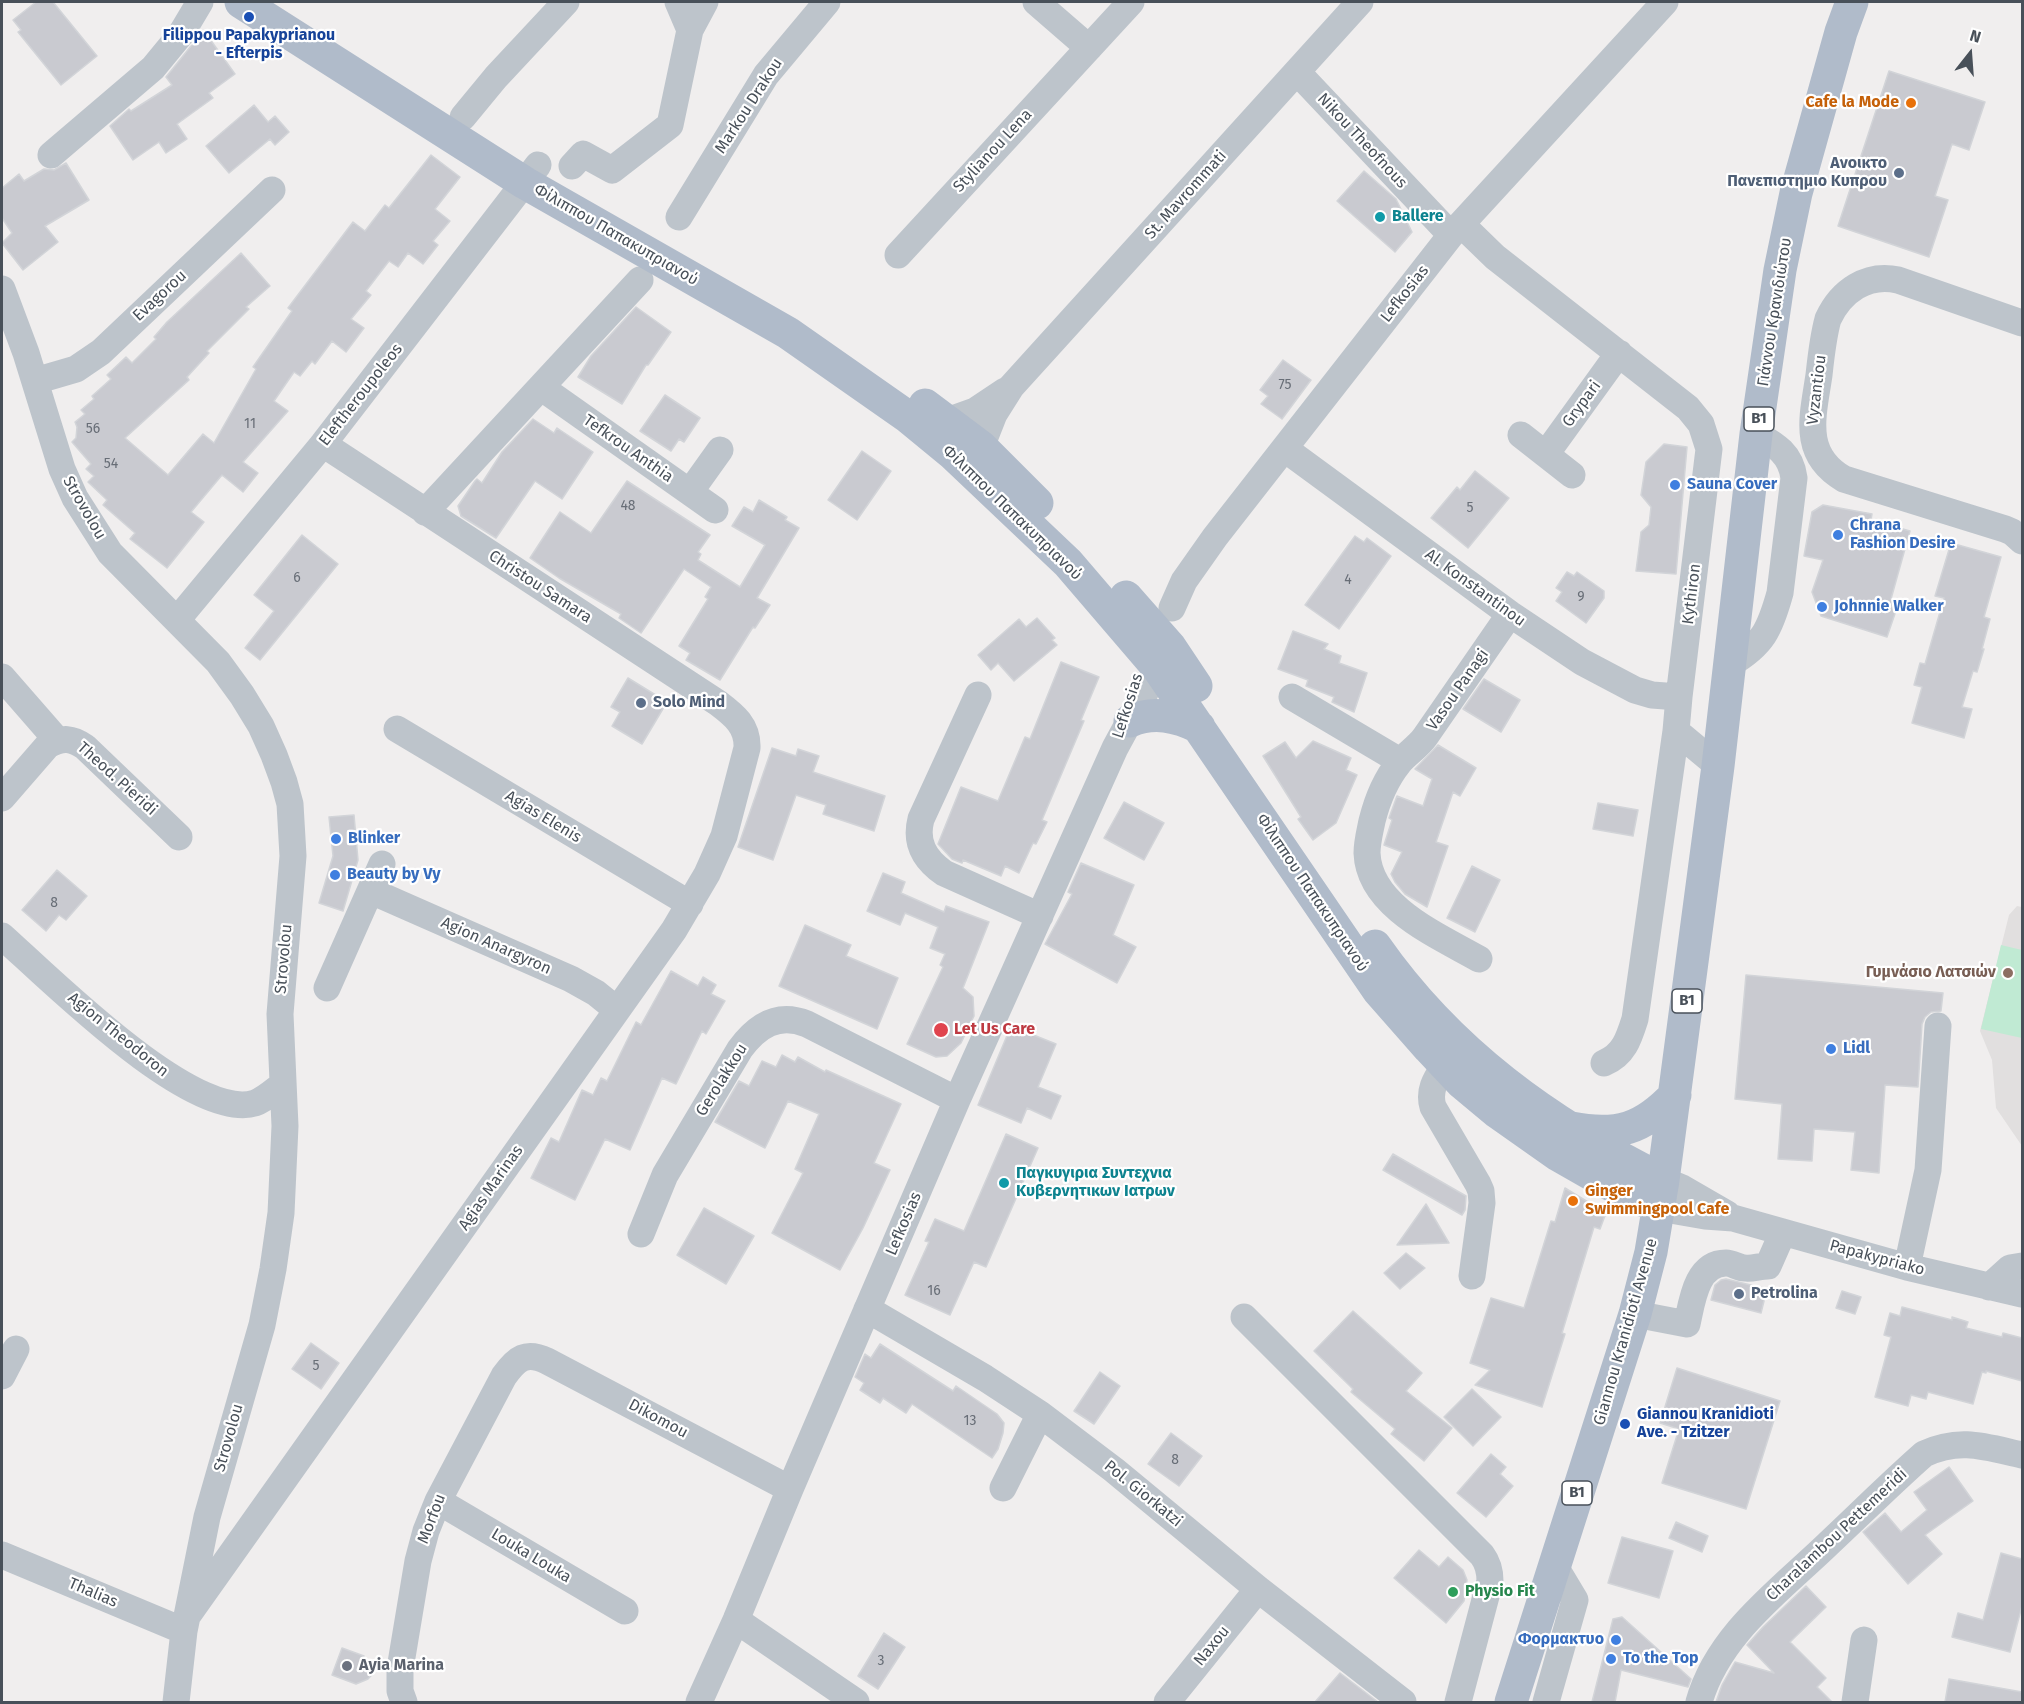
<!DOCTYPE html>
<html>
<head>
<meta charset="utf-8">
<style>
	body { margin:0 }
	#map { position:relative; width:2024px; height:1704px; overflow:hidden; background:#f0eeee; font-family:"Fira Sans",sans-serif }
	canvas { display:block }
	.frame { position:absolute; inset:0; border:3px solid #485059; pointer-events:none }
	.north { position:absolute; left:1940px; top:24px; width:60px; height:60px; -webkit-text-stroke:4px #fff; paint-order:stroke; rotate:17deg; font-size:16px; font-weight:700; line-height:24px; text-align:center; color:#485059 }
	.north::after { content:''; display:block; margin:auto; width:21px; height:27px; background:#485059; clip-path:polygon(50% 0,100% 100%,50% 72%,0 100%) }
</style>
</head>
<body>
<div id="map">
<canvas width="2024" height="1704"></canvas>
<div class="frame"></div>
<div class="north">N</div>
</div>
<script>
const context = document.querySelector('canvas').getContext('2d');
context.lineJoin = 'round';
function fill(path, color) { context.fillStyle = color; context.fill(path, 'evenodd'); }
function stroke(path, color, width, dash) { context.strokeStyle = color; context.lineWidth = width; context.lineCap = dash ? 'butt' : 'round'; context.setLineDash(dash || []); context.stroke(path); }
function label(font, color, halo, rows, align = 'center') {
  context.font = font + ' "Fira Sans",sans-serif'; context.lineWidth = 4.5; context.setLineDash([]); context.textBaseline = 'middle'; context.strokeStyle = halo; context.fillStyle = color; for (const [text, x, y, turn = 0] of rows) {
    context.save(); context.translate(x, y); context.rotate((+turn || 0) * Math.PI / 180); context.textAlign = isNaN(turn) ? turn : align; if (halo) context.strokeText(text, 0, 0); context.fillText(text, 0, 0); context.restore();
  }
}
fill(new Path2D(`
	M2017 906 2022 907V1146L1996 1108 1992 1060 1980 1031 2009 915Z`), '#e1dfdf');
fill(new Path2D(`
	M2001 945 2022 950V1038L1981 1029Z`), '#c0ead3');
const building = new Path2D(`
	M36 2H53L97 56 61 85 18 32 21 30 13 20Z
	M207 35 235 74 209 93 213 98 177 124 187 139 166 153 159 142 133 160 110 126 129 109 131 111 172 85 166 77 191 46Z
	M1889 71 1985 102 1969 150 1952 144 1935 196 1948 200 1929 257 1838 226Z
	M254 105 268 122 275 116 289 132 275 145 270 139 229 173 206 146Z
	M431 155 460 177 435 209 450 221 433 241 438 245 423 264 408 253 398 267 389 261 366 291 371 295 351 319 364 328 346 352 332 341 315 364 312 361 300 376 294 372 274 401 288 411 243 462 258 473 243 492 222 475 191 512 204 522 167 568 130 539 135 533 103 505 107 500 88 482 94 476 86 469 91 464 72 442 76 438 77 427 75 422 85 414 81 410 94 399 92 396 111 379 107 375 126 357 132 363 156 339 154 337 167 322 241 253 270 286 246 307 249 309 207 351 209 353 187 377 189 380 125 438 168 475 203 434 214 443 256 369 253 367 292 311 288 308 353 222 365 231 385 205 389 208Z
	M66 163 89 200 45 226 58 242 23 270 2 243 12 233 2 218V188L19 174 24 181 44 169 54 170Z
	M1364 171 1396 199 1412 232 1395 252 1337 201Z
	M636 307 671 332 648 365H646L622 404 578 377 591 356Z
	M1283 360 1311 380 1282 419 1261 404 1268 396 1260 390Z
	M665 395 700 418 684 442 679 439 671 451 640 431Z
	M533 419 554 433 557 428 593 452 562 499 535 481 496 538 461 516 458 506 475 481 477 479 482 483 502 452Z
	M1664 444 1687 447 1676 574 1636 571 1641 532 1649 525 1651 507 1641 495 1646 462Z
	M862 451 891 471 857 520 828 500Z
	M1475 471 1509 498 1468 548 1431 518 1457 487 1460 490Z
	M627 481 710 535 698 552 701 554 698 560 740 587 765 545 732 526 744 507 753 512 759 500 787 517 785 520 799 528 757 598 770 605 755 628 753 627 720 680 686 660 690 653 679 646 708 599 705 597 711 587 684 569 641 633 619 618 621 614 559 578 530 558 560 512 591 533Z
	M1823 505 1872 514 1871 520 1910 531 1891 599 1899 602 1887 637 1821 616 1812 592 1823 560 1804 556 1812 512Z
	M302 535 338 564 260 660 245 648 274 611 254 595Z
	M1355 536 1364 542 1367 538 1391 556 1339 629 1305 605Z
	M1951 543 2001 557 1984 617 1990 619 1982 649H1984L1977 672 1973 671 1962 707 1972 709 1964 738 1912 723 1922 687 1914 685 1920 663 1925 664 1944 598 1935 596Z
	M1567 572 1574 576 1577 572 1604 591V598L1586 623 1556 601 1562 592 1556 588Z
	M1037 618 1055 638 1052 640 1057 645 1014 681 998 663 991 670 978 655 1019 619 1026 627Z
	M1293 631 1328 644 1324 649 1341 656 1339 663 1367 673 1354 712 1332 702 1334 697 1306 686 1308 680 1278 669Z
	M1061 662 1099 677 1081 720 1084 721 1042 820 1047 822 1036 844 1033 843 1019 873 1005 866 1001 876 963 860 962 863 952 859 938 844 961 787 998 801 1025 737 1030 739Z
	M628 678 667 702 642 744 612 726 620 712 611 707Z
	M1484 679 1520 700 1501 732 1463 709Z
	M1313 741 1351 758 1346 770 1357 775 1336 823 1313 840 1298 819 1301 817 1263 756 1285 742 1296 758Z
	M1438 745 1476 768 1460 796 1453 792 1436 842 1448 846 1427 907 1405 894 1395 882 1391 874 1402 852 1384 845 1392 820 1389 818 1397 796 1423 806 1432 779 1415 769Z
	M772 748 796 756 798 749 819 756 813 772 885 796 874 831 823 814 826 805 796 795 773 860 738 847Z
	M1124 802 1164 823 1144 860 1104 838Z
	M1598 803 1638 810 1633 836 1593 829Z
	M354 815 358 860 343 911 319 903 333 856 329 817Z
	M1081 863 1134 885 1113 935 1136 947 1117 983 1045 944 1072 894 1068 892Z
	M1472 866 1500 880 1475 932 1447 918Z
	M57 870 87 896 66 920 59 915 46 931 22 910Z
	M883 873 905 882 901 893 944 912 946 906 989 922 963 988 973 997 974 1016 961 1043 947 1056 936 1057 907 1044 943 967 940 965 945 954 930 948 938 927 905 913 900 925 867 911Z
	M805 925 851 945 846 956 898 978 877 1029 779 986Z
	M671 971 698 986 703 977 716 985 711 994 725 1001 706 1034 702 1031 676 1084 662 1078 630 1150 605 1139 575 1200 531 1178 551 1138 559 1142 582 1090 593 1095 601 1078 607 1081 636 1022 641 1025Z
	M1746 975 1943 993 1941 1011 1931 1012 1925 1017 1922 1024 1918 1087 1885 1085 1879 1173 1851 1170 1855 1132 1814 1129 1812 1161 1778 1159 1782 1104 1735 1099Z
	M1011 1026 1056 1044 1038 1087 1061 1096 1051 1119 1027 1108 1021 1123 978 1105Z
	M782 1055 795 1062 798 1057 825 1072 826 1070 901 1104 874 1163 890 1170 863 1228 840 1270 772 1233 803 1173 795 1169 819 1114 788 1101 765 1148 715 1122 739 1081 749 1086 762 1061 776 1067Z
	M1006 1134 1038 1148 986 1267 974 1262 950 1315 905 1295 929 1242 925 1241 935 1219 964 1231Z
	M1393 1154 1466 1196 1465 1210 1462 1215 1383 1170Z
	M1565 1188 1606 1213 1600 1229 1594 1227 1562 1333 1565 1334 1542 1407 1475 1385 1490 1370 1470 1363 1491 1298 1524 1308 1551 1221 1555 1222Z
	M1426 1204 1449 1243 1397 1245Z
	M704 1208 754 1236 726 1284 677 1255Z
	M1406 1253 1425 1268 1400 1289 1384 1273Z
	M1726 1279 1767 1289 1761 1313 1711 1300 1715 1285 1721 1280Z
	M1842 1291 1861 1297 1855 1314 1836 1308Z
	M1902 1307 1952 1320V1317L1968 1322 1966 1328 2002 1337 2003 1333 2022 1338V1381L1986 1371V1373L1982 1372 1973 1404 1928 1392 1926 1399 1911 1395 1908 1406 1875 1397 1891 1337 1884 1335 1890 1313 1900 1316Z
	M1353 1311 1422 1373 1406 1391 1452 1428 1424 1461 1391 1434 1395 1429 1351 1392 1353 1389 1314 1351Z
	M311 1343 339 1363 321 1389 292 1369Z
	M880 1344 953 1391 956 1386 997 1414 1004 1423 1003 1433 998 1449 992 1458 912 1404 906 1413 883 1398 880 1403 860 1390 864 1383 855 1377 865 1354 871 1358Z
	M1677 1368 1780 1401 1746 1509 1662 1483 1679 1429 1660 1423Z
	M1100 1372 1120 1386 1094 1424 1074 1411Z
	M1472 1389 1501 1417 1473 1446 1444 1417Z
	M1171 1433 1202 1456 1179 1486 1148 1464Z
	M1491 1454 1506 1467 1500 1474 1513 1486 1486 1517 1457 1493Z
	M1949 1467 1973 1501 1925 1535 1942 1554 1908 1584 1863 1532 1885 1513 1901 1532 1927 1510 1914 1492Z
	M1676 1522 1708 1536 1702 1552 1669 1538Z
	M1622 1537 1673 1551 1659 1598 1608 1583Z
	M1419 1550 1439 1567 1448 1557 1463 1570 1467 1580 1464 1601 1446 1623 1394 1578Z
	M2001 1553 2022 1559V1606L2010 1652 1952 1637 1958 1613 1983 1620Z
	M1806 1586 1826 1607 1790 1642 1826 1678 1817 1687 1832 1702H1716L1722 1685 1735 1662 1774 1673 1747 1645 1763 1627Z
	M1622 1617 1691 1679 1688 1687 1621 1670 1615 1702H1592L1613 1619Z
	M884 1633 905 1647 878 1689 858 1676Z
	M342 1648 364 1656 361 1664 377 1669 368 1679 356 1684 332 1675Z
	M1340 1673 1378 1702H1315Z
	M1949 1679 2022 1692V1702H1945Z`);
fill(building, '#c9cad0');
stroke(building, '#d2d4d8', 1.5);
stroke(new Path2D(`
	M1036 2 1089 48
	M690 30 705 2
	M1298 73 1451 235
	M463 117 496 77 566 2
	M51 155 153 68 181 34 200 2
	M572 166 583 154 612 170 670 125 690 30 678 2
	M679 217 766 75 827 2
	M1461 224 1495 257 1688 408 1701 424 1709 449 1679 697 1676 731 1635 1019C1629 1038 1624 1055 1604 1063
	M898 255 1131 2
	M2 289 26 353 62 469 75 498 110 553 218 662 242 695 261 726 274 755 284 782 290 804 293 856 280 1014 285 1126 281 1213 273 1269 262 1325 207 1517 184 1631 176 1702
	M2022 323 1898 280C1867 273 1841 291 1828 319 1823 337 1821 356 1819 375 1813 416 1801 454 1844 479L2005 529 2012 532 2022 541
	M35 381 76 369 101 352 272 190
	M542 388 715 510
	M947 421 975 411 1005 391
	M1521 435 1572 475
	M981 447 994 414 1011 387 1360 2
	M1285 449 1510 614 1582 662 1635 690 1652 695 1679 697
	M1546 454 1619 353
	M690 492 720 450
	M425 512 640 280
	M1172 608 1184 581 1215 537 1451 235 1665 2
	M177 620 323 444 538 165
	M1730 664C1763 645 1770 629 1780 593L1794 478C1791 454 1776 445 1756 434
	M2 677 57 740
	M978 695 921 819C915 842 924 859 944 873L1040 916
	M1292 697 1400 761
	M397 729 690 904
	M1676 731 1718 766
	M2 798 48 745C63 737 72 738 85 747L179 837
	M371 891 571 979 596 993 617 1010
	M2 936C47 976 193 1123 255 1103 264 1100 274 1091 282 1085
	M1479 959C1439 936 1369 907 1367 853 1367 842 1370 831 1372 821 1377 801 1386 779 1399 763 1405 755 1418 747 1425 737L1510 614
	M327 988 382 864
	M1445 1065C1436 1079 1428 1090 1433 1107L1478 1184 1481 1191 1482 1203 1472 1276
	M1663 1180 1682 1188 1727 1214
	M1659 1208 1705 1216 1733 1218 1907 1267 2022 1294
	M641 1234 665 1175 740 1049C757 1026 778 1012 807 1024L957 1100
	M1907 1267 1928 1170 1938 1026
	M1989 1287 2010 1268 2022 1266
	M867 1309 985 1378 1040 1414 1114 1470 1258 1589 1403 1702
	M1635 1314 1687 1324C1692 1302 1696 1263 1726 1263 1733 1263 1738 1268 1745 1268 1752 1269 1760 1266 1768 1266L1783 1232
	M1244 1317 1482 1555C1488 1563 1490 1571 1490 1581L1458 1702
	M2 1376 16 1349
	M1003 1488 1040 1414
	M438 1501 625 1611
	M2 1555 184 1631
	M188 1615 674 930 707 874 724 836 747 748C748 726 734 715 718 703L323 444
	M736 1620 856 1702
	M404 1702 400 1691V1669L418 1561 426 1531 438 1501 504 1376C517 1358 526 1351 547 1361L790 1489
	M699 1702 736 1620 790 1489 957 1100 1115 748 1167 652
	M1167 1702 1258 1589
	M1546 1702 1575 1600 1554 1565
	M1699 1702C1718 1635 1778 1592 1827 1545 1859 1515 1891 1483 1924 1454 1960 1437 1986 1447 2022 1455
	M1855 1702 1864 1640`), '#bdc4cb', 27);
stroke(new Path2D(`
	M241 2 525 183 788 333 908 417 953 454 1068 563 1158 668 1378 990 1429 1048 1461 1082 1497 1112 1558 1155 1607 1183 1659 1208
	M925 405 981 447 1037 503
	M1126 597 1170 647 1196 686
	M1130 721C1154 711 1176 716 1199 727
	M1375 946C1449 1052 1549 1124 1663 1180
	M1571 1128C1617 1137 1643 1129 1675 1095
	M1511 1702 1635 1314 1651 1252 1663 1180 1718 766 1756 434 1780 270 1796 193 1841 32 1852 2`), '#b0bbca', 33);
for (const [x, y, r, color] of [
	[249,17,6,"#1a4fb4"],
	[1911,103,6,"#e8710a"],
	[1899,173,6,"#5c6f8a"],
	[1380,217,6,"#0f9aa8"],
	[1675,485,6,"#3f7fe0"],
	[1838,535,6,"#3f7fe0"],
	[1822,607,6,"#3f7fe0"],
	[641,703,6,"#5c6f8a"],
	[336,839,6,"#3f7fe0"],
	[335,875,6,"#3f7fe0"],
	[2008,973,6,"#8d6e63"],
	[941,1030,8,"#e0444e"],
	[1831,1049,6,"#3f7fe0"],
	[1004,1183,6,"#0f9aa8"],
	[1573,1201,6,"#e8710a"],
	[1739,1294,6,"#5c6f8a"],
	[1625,1424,6,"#1a4fb4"],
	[1453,1592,6,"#2e9e5b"],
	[1616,1640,6,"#3f7fe0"],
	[1611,1659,6,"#3f7fe0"],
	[347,1666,6,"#6b7280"]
]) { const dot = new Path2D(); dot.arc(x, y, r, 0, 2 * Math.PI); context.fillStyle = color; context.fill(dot); stroke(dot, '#fff', 2); }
label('14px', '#686e77', null, [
	["75",1285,385],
	["11",250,424],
	["56",93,429],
	["54",111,464],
	["48",628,506],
	["5",1470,508],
	["6",297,578],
	["4",1348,580],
	["9",1581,597],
	["8",54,903],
	["16",934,1291],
	["5",316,1366],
	["13",970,1421],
	["8",1175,1460],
	["3",881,1661]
]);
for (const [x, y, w] of [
	[1759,419,30],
	[1687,1001,30],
	[1577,1493,30]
]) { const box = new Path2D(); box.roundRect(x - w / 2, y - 12, w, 24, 4.5); context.fillStyle = '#fff'; context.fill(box); stroke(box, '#485059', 1.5); }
label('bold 15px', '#485059', null, [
	["B1",1759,419],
	["B1",1687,1001],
	["B1",1577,1493]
]);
label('bold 16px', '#164399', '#fff', [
	["Filippou Papakyprianou",249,36],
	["- Efterpis",249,54],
	["Giannou Kranidioti",1637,1415,"left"],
	["Ave. - Tzitzer",1637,1433,"left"]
]);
label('bold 16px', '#c56008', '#fff', [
	["Cafe la Mode",1899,103],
	["Ginger",1585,1192,"left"],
	["Swimmingpool Cafe",1585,1210,"left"]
], 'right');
label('16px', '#485059', '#fff', [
	["Markou Drakou",749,106,-57],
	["Nikou Theofnous",1362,141,47],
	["Stylianou Lena",993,151,-47],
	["St. Mavrommati",1186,195,-48],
	["Φίλιππου Παπακυπριανού",616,235,30],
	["Lefkosias",1405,294,-52],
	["Evagorou",160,296,-43],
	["Γιάννου Κρανιδιώτου",1775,312,-81],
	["Vyzantiou",1817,390,-83],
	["Eleftheroupoleos",361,395,-52],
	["Grypari",1582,404,-54],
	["Tefkrou Anthia",628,449,35],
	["Strovolou",84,508,60],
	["Φίλιππου Παπακυπριανού",1012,513,44],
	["Christou Samara",540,587,33],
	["Al. Konstantinou",1475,588,36],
	["Kythiron",1692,594,-83],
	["Vasou Panagi",1458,690,-55],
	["Lefkosias",1128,706,-72],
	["Theod. Pieridi",117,779,42],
	["Agias Elenis",543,817,31],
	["Φίλιππου Παπακυπριανού",1312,893,56],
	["Agion Anargyron",496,946,24],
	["Strovolou",284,959,-85],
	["Agion Theodoron",118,1035,39],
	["Gerolakkou",722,1080,-58],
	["Agias Marinas",491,1188,-55],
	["Lefkosias",904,1224,-67],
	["Papakypriako",1877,1258,15],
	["Giannou Kranidioti Avenue",1626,1332,-74],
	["Dikomou",658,1419,28],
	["Strovolou",229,1438,-74],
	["Pol. Giorkatzi",1143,1494,39],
	["Morfou",432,1519,-69],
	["Charalambou Pettemeridi",1837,1535,-43],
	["Louka Louka",531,1556,31],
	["Thalias",93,1593,23],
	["Naxou",1212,1646,-51]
]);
label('bold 16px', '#4e5e75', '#fff', [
	["Ανοικτο",1887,164,"right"],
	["Πανεπιστημιο Κυπρου",1887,182,"right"],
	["Solo Mind",653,703],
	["Petrolina",1751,1294]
], 'left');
label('bold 16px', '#0d838f', '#fff', [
	["Ballere",1392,217],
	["Παγκυγιρια Συντεχνια",1016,1174],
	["Κυβερνητικων Ιατρων",1016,1192]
], 'left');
label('bold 16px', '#366cbe', '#fff', [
	["Sauna Cover",1687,485],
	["Chrana",1850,526],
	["Fashion Desire",1850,544],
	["Johnnie Walker",1834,607],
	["Blinker",348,839],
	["Beauty by Vy",347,875],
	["Lidl",1843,1049],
	["Φορμακτυο",1604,1640,"right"],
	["To the Top",1623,1659]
], 'left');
label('bold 16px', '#785e54', '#fff', [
	["Γυμνάσιο Λατσιών",1996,973]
], 'right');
label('bold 16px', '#be3a42', '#fff', [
	["Let Us Care",954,1030]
], 'left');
label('bold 16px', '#27864d', '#fff', [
	["Physio Fit",1465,1592]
], 'left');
label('bold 16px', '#5b616d', '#fff', [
	["Ayia Marina",359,1666]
], 'left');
</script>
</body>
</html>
